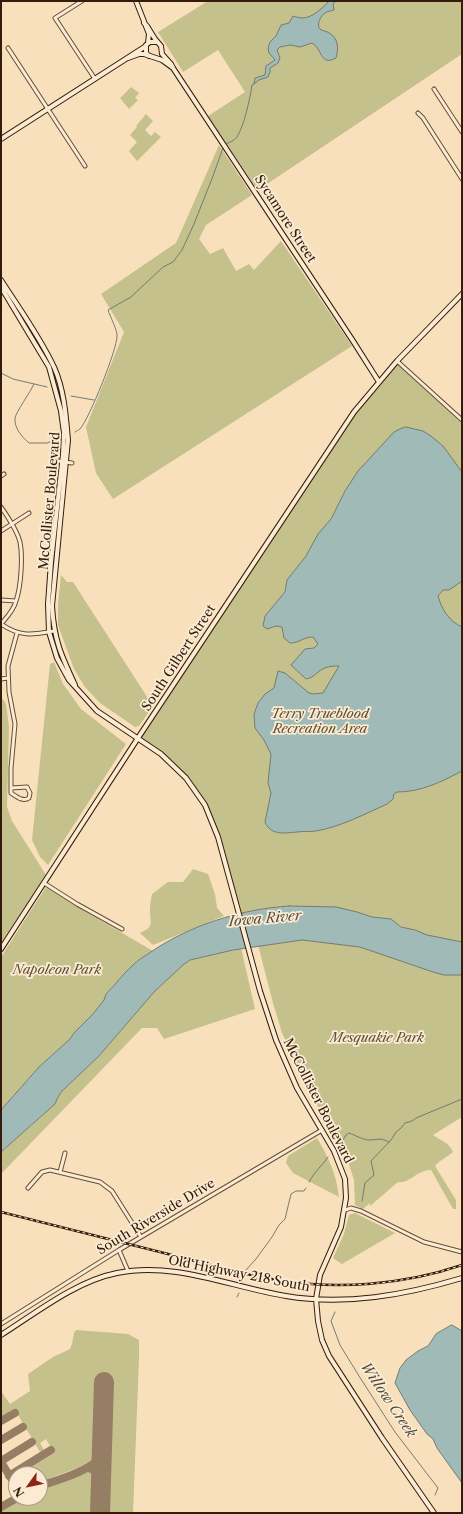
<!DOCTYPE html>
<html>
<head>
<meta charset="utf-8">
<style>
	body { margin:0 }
	#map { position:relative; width:463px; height:1514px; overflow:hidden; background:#f9e0bc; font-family:"Libre Caslon Text",serif }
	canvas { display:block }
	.frame { position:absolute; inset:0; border:2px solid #331c0b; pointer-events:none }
	.north { position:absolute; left:8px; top:1466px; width:40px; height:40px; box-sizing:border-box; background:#fbebd3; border:1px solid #ab9883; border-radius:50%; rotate:237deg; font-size:11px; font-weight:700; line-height:16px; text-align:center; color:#331c0b }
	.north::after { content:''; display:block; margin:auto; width:14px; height:18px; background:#8f2418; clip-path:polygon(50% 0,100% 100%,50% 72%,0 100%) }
</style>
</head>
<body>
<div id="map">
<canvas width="463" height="1514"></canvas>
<div class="frame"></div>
<div class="north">N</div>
</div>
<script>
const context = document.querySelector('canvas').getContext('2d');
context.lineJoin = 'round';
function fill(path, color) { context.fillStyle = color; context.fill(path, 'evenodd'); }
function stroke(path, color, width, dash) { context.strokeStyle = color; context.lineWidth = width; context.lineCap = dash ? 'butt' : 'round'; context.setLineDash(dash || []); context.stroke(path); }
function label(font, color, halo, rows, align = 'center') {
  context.font = font + ' "Libre Caslon Text",serif'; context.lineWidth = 3.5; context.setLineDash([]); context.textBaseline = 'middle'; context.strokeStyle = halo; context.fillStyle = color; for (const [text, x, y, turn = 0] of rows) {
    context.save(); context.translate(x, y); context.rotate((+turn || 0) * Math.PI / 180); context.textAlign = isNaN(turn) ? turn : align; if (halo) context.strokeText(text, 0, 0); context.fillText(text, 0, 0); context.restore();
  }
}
fill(new Path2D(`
	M208 1H462V54L258 190 208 116 245 92 218 50 183 72 158 32Z
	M131 87 139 93 135 98 138 100 129 109 120 98Z
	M146 114 153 121 145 130 151 136 155 132 161 137 137 161 129 151 137 142 130 135 137 127 136 126Z
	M219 145 252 195 206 225 199 239 210 254 223 248 236 271 249 264 254 270 281 241 352 346 113 499 96 473 86 427 124 332 101 294 176 243Z
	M394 361 462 423V942L423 936 383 918 372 917 357 912 284 906 267 908 242 914 239 903 236 904 210 814 178 769 138 738 328 449Z
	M61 575 67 582H73L153 706 139 726 135 727 100 703 85 687 74 669 58 625V604Z
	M54 662 63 684 81 709 126 744 48 865 40 857 32 840 50 664Z
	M3 699 6 704 9 727 7 807 12 821 46 875 1 944V700Z
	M193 869 208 874 215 894 217 908 224 916 153 945 140 933C155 926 150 924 150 910 150 905 151 899 152 894L168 882H183Z
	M46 887 81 909 153 951 134 964 106 994 104 1000 93 1014 74 1033 70 1039 39 1067 1 1110V957Z
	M301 937 337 939 462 971V1117L433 1135C441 1141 449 1142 453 1152 447 1157 440 1160 435 1166L456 1200V1209H453L431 1170C418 1169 410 1184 398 1182L370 1206V1203L363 1209 355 1205 354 1180 345 1152 311 1095 282 1033 273 1003 257 941Z
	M241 948 255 1009 164 1039 157 1028H142L1 1174V1152L55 1104 58 1097 62 1091 98 1057 155 991 183 965 190 960Z
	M317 1138C329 1159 336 1172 339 1197L293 1173 286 1163 288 1156Z
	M355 1213 395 1233 342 1264 333 1258 344 1234 349 1215Z
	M76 1330 128 1334 139 1340V1358L133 1513H105L109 1377H98L96 1456C93 1461 90 1463 85 1465L40 1482V1474H20L54 1453 46 1439 40 1443 44 1450 40 1452 15 1410 3 1417 1 1414V1391L10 1404 30 1391 28 1374 53 1357 70 1349 72 1344 74 1333Z
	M87 1472 92 1473 96 1477 95 1513H1V1511L23 1498H40V1489Z`), '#c4c18c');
const water = new Path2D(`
	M329 1H336L333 4 334 10C331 11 328 11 325 13 321 15 316 25 320 29 322 31 327 31 329 33 338 37 339 49 336 58 320 67 322 48 312 43L300 47 290 45 280 47 277 50 280 58 278 63 270 68V72L268 77 259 80 254 84 255 78 265 75 266 66 275 60 269 53 268 48 270 42 276 36 281 25 289 23 293 16C296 17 300 18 303 18 312 18 324 7 329 1Z
	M406 427 423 431 431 436 443 446 462 472V581L449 590H443L438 596C442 610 449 621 462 627V771C441 782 421 792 397 792L394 794 393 799 387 804C365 814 340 827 316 831 310 832 303 831 297 832 285 833 271 836 265 822L271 793 268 783 271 754 264 740 255 728 254 714 258 703 265 694 274 688 278 671 285 673 309 693 313 694 323 693 339 666C334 666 328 666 323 669 316 672 314 678 306 679L291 665 305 649 314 648 318 644 313 637C303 637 300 643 290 643L284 638 282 627 276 626 267 629 263 626 265 616 285 592 287 580 306 556 318 534 331 519 345 491 358 471 394 432 400 429Z
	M289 906 336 907 357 912 372 917 391 919 401 927 415 930 427 935 462 942V975H444L433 972 360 947 302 940 233 950 190 960 183 965 155 991 98 1057 62 1091 58 1097 55 1104 1 1152V1110L39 1067 70 1039 74 1033 93 1014 104 1000 106 994C115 985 123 974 133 965 137 961 143 957 148 954 187 926 241 909 289 906Z
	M452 1325 462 1331V1483L437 1448 433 1439 427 1434 410 1410 395 1383 400 1368 406 1360 418 1351 428 1346 436 1334Z`);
fill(water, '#a0bbb7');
stroke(water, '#747b72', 1);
stroke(new Path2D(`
	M226 144C230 142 234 141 237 137 244 126 250 99 252 85L254 84
	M1 373 13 379 47 387
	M34 384C31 391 16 412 15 418 14 428 22 437 29 443H47L61 438
	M71 396 94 400
	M75 432C77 431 78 430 80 429 89 419 117 350 117 336 118 332 110 316 108 310L131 297 163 267 173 262 182 250 194 224 213 176 223 148
	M340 1145 346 1135 349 1133C355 1135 363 1140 369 1140 378 1140 380 1137 389 1142
	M309 1182C314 1172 322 1166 328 1157
	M362 1201 365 1183 374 1175 371 1161 391 1140 396 1132 401 1128 405 1123 412 1121 416 1118 462 1099
	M242 1282 245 1271 256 1259 272 1237 279 1225 285 1219 291 1194 296 1191H304L306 1188
	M237 1297 239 1293
	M335 1312 331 1321 340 1345 359 1376 395 1432 438 1488 435 1495`), '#747b72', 1);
stroke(new Path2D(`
	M1 1421 15 1413
	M1 1440 23 1427
	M1 1461 32 1442
	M1 1462 16 1486
	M87 1468C106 1470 100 1495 100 1508
	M9 1476 51 1450
	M40 1486C54 1481 95 1470 100 1456 104 1446 102 1432 102 1422
	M1 1507 17 1498`), '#967e64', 8);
stroke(new Path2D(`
	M100 1513 104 1382`), '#967e64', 20);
const street = new Path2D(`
	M82 1 55 18 95 79
	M8 48 85 166
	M434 89 462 132
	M418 113 423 118 462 179
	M397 361 462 420
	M58 461 72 463
	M1 476 4 474
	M1 507C8 517 17 530 20 542 23 557 21 587 16 601 14 610 7 617 1 624
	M1 531 29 513
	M1 600 16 601
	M1 624C20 637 32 635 54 631
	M1 679 8 678
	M11 788 27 787 30 793 29 798C23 802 17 797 11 793V768L15 724 9 692 8 666 17 633
	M44 883 77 904 122 929
	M60 1172 65 1153
	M28 1188 42 1172 50 1170 100 1182 112 1191 141 1237
	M345 1210 351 1208 361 1211 424 1242 462 1252
	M119 1250 128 1271
	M1 1324 119 1250 322 1130`);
const secondary = new Path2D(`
	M136 1 149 34 148 43
	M144 23 147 26 155 39 161 46 162 54 171 64 173 68 353 341 379 382
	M149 56 146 53V45L150 42H157
	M128 58 139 54H144L162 60 173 68
	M1 139 146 46
	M1 280C19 308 40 337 54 367 64 389 66 416 68 440L52 606C54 640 61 655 75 685
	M1 287 49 367 61 411 64 433 63 454 51 562 48 604 49 632 57 658 69 680 97 711 161 754 186 778 205 805 218 837 260 991 276 1040 297 1088 334 1151 345 1179 346 1198 341 1227 320 1275 316 1299 318 1321 322 1340 329 1356 382 1438 434 1513
	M1 949 138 738 354 412 397 361 462 294
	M1 1335C36 1313 76 1281 117 1273 175 1261 230 1287 286 1296 345 1306 405 1295 462 1278`);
stroke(street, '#644d37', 5);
stroke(secondary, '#331c0b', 6);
stroke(street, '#fbebd3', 3);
stroke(secondary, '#fbebd3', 4);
const rail = new Path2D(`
	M1 1212C57 1226 112 1240 168 1254 204 1263 240 1274 277 1280 338 1290 403 1285 462 1265`);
stroke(rail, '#331c0b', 2.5);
stroke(rail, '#fbebd3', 1, [3]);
label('13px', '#331c0b', '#fbebd3', [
	["Sycamore Street",285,219,57],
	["McCollister Boulevard",50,501,-85],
	["South Gilbert Street",179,658,-57],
	["McCollister Boulevard",318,1101,63],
	["South Riverside Drive",156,1217,-31],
	["Old Highway 218 South",239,1274,11]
]);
label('italic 13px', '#5e4e32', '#fbebd3', [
	["Terry Trueblood",320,714],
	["Recreation Area",320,729],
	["Napoleon Park",57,970],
	["Mesquakie Park",377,1038]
]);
label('italic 14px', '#544c3f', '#fbebd3', [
	["Iowa River",265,919,-5],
	["Willow Creek",388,1400,56]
]);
</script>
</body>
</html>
